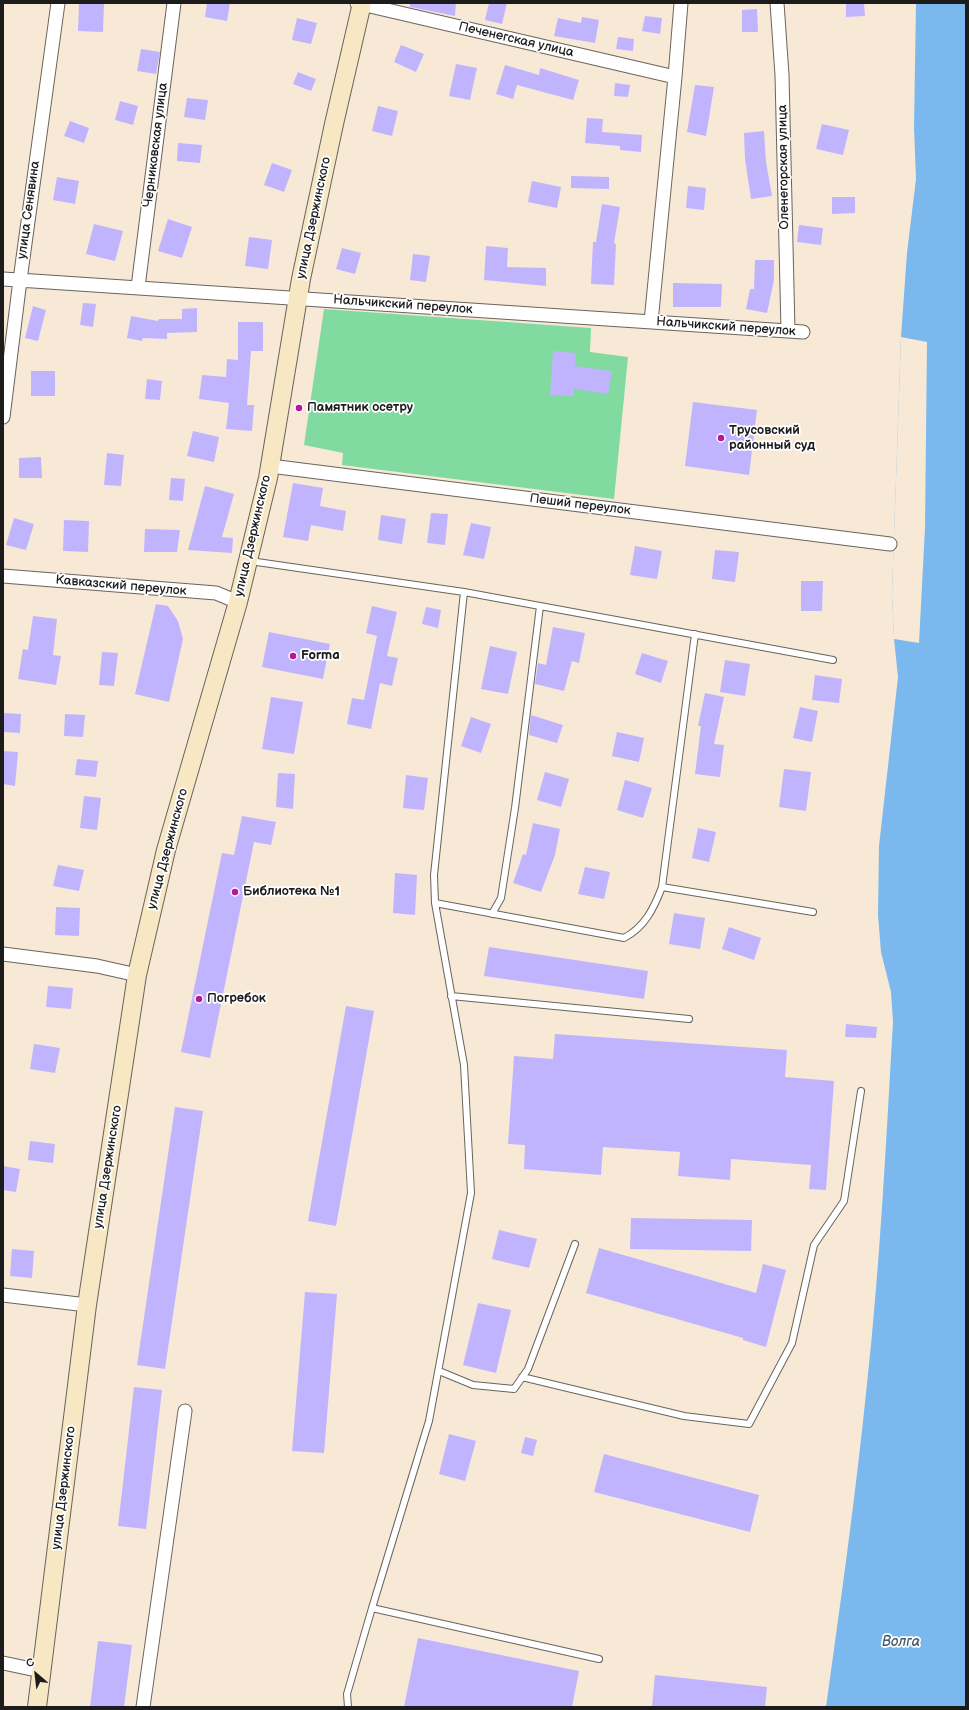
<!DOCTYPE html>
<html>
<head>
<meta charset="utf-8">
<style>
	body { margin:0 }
	#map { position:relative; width:969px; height:1710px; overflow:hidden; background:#f8e9d6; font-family:"Balsamiq Sans",sans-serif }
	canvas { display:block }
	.frame { position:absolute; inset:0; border:4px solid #1c1c1c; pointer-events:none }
	.north { position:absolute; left:16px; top:1654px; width:40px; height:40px; -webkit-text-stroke:3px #fff; paint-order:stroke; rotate:332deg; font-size:11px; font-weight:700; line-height:16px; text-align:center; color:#1c1c1c }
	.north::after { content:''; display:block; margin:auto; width:14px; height:18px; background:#1c1c1c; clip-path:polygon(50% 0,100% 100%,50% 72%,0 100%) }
</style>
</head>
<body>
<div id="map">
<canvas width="969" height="1710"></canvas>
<div class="frame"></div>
<div class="north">С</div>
</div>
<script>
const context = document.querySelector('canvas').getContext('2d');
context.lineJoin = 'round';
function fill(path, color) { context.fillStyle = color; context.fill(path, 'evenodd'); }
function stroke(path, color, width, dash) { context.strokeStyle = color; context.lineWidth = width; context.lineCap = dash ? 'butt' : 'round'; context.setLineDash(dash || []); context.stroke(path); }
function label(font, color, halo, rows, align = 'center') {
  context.font = font + ' "Balsamiq Sans",sans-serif'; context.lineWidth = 3.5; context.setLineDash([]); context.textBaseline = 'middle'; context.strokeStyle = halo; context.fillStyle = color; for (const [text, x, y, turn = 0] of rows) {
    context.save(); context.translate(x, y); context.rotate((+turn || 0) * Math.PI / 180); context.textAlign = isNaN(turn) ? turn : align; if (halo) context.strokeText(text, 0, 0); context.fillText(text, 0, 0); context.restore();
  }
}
fill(new Path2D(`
	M324 309 591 328 590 352 628 357 614 499 342 465 343 453 304 445Z`), '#81da9f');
fill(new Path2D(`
	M916 3H966V1707H826C841 1600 856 1492 867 1384 880 1264 886 1143 893 1022L891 992 881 952 878 915 879 846 898 677 894 639 892 593 901 337 907 253 916 179 914 128Z`), '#7ab8ed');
fill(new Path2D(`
	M901 337 927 342 925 528 919 643 894 639 892 593Z`), '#f8e9d6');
fill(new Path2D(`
	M79 3H104L103 32 78 31Z
	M207 3H230L227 21 205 17Z
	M410 3H456L455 16 410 7Z
	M489 3H507L502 24 485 20Z
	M846 3H864L865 16 846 17Z
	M757 9 758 32H742V10Z
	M645 16 662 18 660 34 642 31Z
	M582 17 599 20 595 43 554 36 558 18 581 23Z
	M297 18 317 23 311 44 292 40Z
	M618 37 634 39 633 51 616 49Z
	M401 45 424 54 416 72 394 62Z
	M141 49 160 52 156 74 137 71Z
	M456 64 477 68 470 100 449 96Z
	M505 65 539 75 540 68 579 80 573 100 517 85 513 99 496 94Z
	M298 72 316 79 311 91 293 84Z
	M615 83 630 85 628 97 614 96Z
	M695 85 714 87 706 136 687 132Z
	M187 98 208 100 205 120 184 117Z
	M120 101 138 106 133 125 115 120Z
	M378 106 398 111 392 136 372 131Z
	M587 118 603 119 602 132 642 135 641 152 620 150V146L585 143Z
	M70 121 89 128 84 143 64 136Z
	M822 124 849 130 843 155 816 149Z
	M764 131 766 162 772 196 751 199 745 159 744 133Z
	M178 143 202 145 200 163 177 161Z
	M272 163 292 170 284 192 264 185Z
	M571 176 609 177V189L571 188Z
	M57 177 79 181 75 204 53 200Z
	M532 181 561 187 557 208 528 202Z
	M688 186 706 188 704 210 686 208Z
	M832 197H855V213L832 214Z
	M602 204 620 207 614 243 616 244 614 285 591 284 593 242H596Z
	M168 219 192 227 182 258 158 251Z
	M94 224 123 231 115 261 86 254Z
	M799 225 823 228 821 245 797 242Z
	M249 237 272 240 268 269 245 266Z
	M486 246 508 248 507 267 546 268V286L484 280Z
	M342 248 361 253 355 274 336 269Z
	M413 254 430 256 426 282 410 280Z
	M755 260H774V280L767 313 746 309 750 289H754Z
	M673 283 722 284 721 307H673Z
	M83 303 96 304 93 327 80 325Z
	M33 306 46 310 38 341 25 338Z
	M197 308V332L167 333V339L143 338 142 341 127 338 131 316 158 321 159 319H182V309Z
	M238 322H263V351H251L247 405H254L252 431 226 429 229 403 199 399 202 375 226 377 227 359 238 360Z
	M553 351 576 353 575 366 612 371 608 394 574 389V396L550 395Z
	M31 371H55V396H31Z
	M147 379 162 381 160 400 145 399Z
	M693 402 757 410 749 475 685 466Z
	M193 431 219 437 214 462 187 456Z
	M107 453 124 455 121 486 104 485Z
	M41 457 42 478H19V458Z
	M171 478 185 479 183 501 169 500Z
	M293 483 323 488 320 506 346 511 343 531 311 525 308 541 283 537Z
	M205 486 234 494 222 537 233 538 232 553 188 550Z
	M431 513 448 514 445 545 427 543Z
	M381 515 406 519 402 544 378 540Z
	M14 518 34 524 26 550 6 545Z
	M64 520 89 521 88 552 63 551Z
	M471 523 491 527 484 559 463 555Z
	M145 529 180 530 177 552H144Z
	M635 546 662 551 657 579 630 575Z
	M715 550 739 552 735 582 712 579Z
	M801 581H823L822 611H801Z
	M156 604 168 606 178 621 183 639 169 702 135 694Z
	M372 606 397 612 387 656 398 658 392 686 380 683 371 729 347 724 352 698 364 700 377 636 366 633Z
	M426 607 441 610 438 628 422 624Z
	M33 616 57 619 53 655 61 656 56 685 18 679 23 649 28 650Z
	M553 627 585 633 579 663 572 661 564 691 535 684 538 663 546 665Z
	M269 632 330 644 323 679 262 667Z
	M490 646 517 652 508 694 481 689Z
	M102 652 118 653 114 686 99 685Z
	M642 653 668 661 661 683 635 674Z
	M725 660 750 664 745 696 720 692Z
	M815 675 842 679 839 703 812 700Z
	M705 693 724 697 714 744 724 745 720 777 695 774 701 726H698Z
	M271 697 303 702 294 754 262 749Z
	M800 707 818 711 812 742 793 738Z
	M4 713 21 714 20 733 3 732Z
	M65 714 85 715 83 737 64 736Z
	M531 715 563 725 557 743 529 735Z
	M471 717 491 724 481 753 461 746Z
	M617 732 644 738 639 762 612 756Z
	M3 751 18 752 15 786 3 784Z
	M77 759 98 761 96 777 75 775Z
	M784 769 811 772 806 811 779 807Z
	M545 772 569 779 561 807 537 800Z
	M278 773 295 774 293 809 276 807Z
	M406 775 428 778 424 810 403 808Z
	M625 780 652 788 643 818 617 810Z
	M84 796 101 798 97 830 80 828Z
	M242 816 276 822 271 845 254 842 210 1058 181 1052 222 853 234 855Z
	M533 823 560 829 555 855 541 892 513 883 523 854 526 855Z
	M698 828 716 832 709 862 692 858Z
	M58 865 84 870 79 891 53 886Z
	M585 867 610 872 604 899 578 894Z
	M395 873 417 875 415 915 393 913Z
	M56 907 80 908 79 936 55 935Z
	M674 913 705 918 700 949 669 944Z
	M729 927 761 938 754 960 722 949Z
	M489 947 648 971 644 999 484 976Z
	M48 986 73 988 71 1009 46 1007Z
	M346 1006 374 1011 336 1226 308 1221Z
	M846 1024 877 1027 876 1038 845 1037Z
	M555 1034 787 1050 785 1077 834 1081 826 1190 809 1189 811 1165 731 1159 730 1180 678 1176 680 1152 603 1147 601 1175 524 1169 525 1145 508 1144 514 1056 553 1059Z
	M34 1044 60 1048 55 1073 30 1069Z
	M175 1107 203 1111 165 1369 137 1365Z
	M30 1141 55 1144 53 1163 28 1160Z
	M3 1166 20 1169 16 1192 3 1190Z
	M631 1218 752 1220 751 1251 630 1249Z
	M499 1230 537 1239 529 1268 492 1259Z
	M599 1248 756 1293 763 1264 786 1270 766 1347 743 1340V1338L586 1293Z
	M12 1249 34 1251 32 1278 10 1276Z
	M305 1292 337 1294 324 1453 292 1451Z
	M478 1303 511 1310 496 1373 463 1365Z
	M134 1387 162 1390 146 1529 118 1526Z
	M449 1434 476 1441 465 1481 439 1474Z
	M525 1437 537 1440 533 1456 521 1453Z
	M604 1454 759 1495 750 1532 594 1492Z
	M418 1638 579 1671 572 1707H404Z
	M98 1641 132 1645 124 1707H90Z
	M655 1675 767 1687 765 1707H652Z`), '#c1b4fe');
const lane = new Path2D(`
	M250 561 464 592 833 660
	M464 592 434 875 435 903 464 1065 471 1193 429 1421 372 1608 599 1659
	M662 887 813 912
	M435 903 624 938C645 927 654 908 662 887L695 634
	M492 914 501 898 515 808 540 606
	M451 996 689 1019
	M439 1371 473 1385 514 1389 528 1369 575 1244
	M522 1377 684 1416 749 1424 792 1343 814 1245 844 1201 861 1091
	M348 1707 347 1694 372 1608`);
const street = new Path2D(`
	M357 3 675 77
	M777 3 782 75 788 331
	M3 279 803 332
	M138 287 174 3
	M651 322 675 77 681 3
	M3 417 20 280 58 3
	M270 466 890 544
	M3 576 216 593 238 602
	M3 954 97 966 137 975
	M3 1295 87 1305
	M3 1663 41 1671
	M143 1707 185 1411`);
const secondary = new Path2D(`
	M37 1707 87 1305 137 975 166 850 238 602 268 478 301 279 334 124 362 3`);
stroke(lane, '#69645d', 8);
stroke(street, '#69645d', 15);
stroke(secondary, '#69645d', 20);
stroke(lane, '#fff', 6);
stroke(street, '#fff', 13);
stroke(secondary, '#f7e8c3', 18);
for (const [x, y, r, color] of [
	[299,408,4,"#b5179e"],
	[721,438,4,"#b5179e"],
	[293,656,4,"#b5179e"],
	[235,892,4,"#b5179e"],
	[199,999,4,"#b5179e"]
]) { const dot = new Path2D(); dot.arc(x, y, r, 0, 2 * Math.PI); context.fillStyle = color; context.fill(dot); stroke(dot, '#fff', 1.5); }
label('13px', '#1c1c1c', '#fff', [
	["Печенегская улица",516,40,13],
	["Черниковская улица",156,145,-83],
	["Оленегорская улица",784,167,-91],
	["улица Сенявина",29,210,-82],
	["улица Дзержинского",314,218,-78],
	["Нальчикский переулок",403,305,4],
	["Нальчикский переулок",726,327,4],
	["Пеший переулок",580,505,7],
	["улица Дзержинского",253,536,-77],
	["Кавказский переулок",121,586,5],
	["улица Дзержинского",168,849,-75],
	["улица Дзержинского",108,1167,-81],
	["улица Дзержинского",64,1488,-83]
]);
label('bold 13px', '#1c1c1c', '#fff', [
	["Памятник осетру",307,408],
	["Трусовский",729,431],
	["районный суд",729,446],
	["Forma",301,656],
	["Библиотека №1",243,892],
	["Погребок",207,999]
], 'left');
label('italic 14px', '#425a70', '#fff', [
	["Волга",901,1642]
]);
</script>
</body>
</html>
